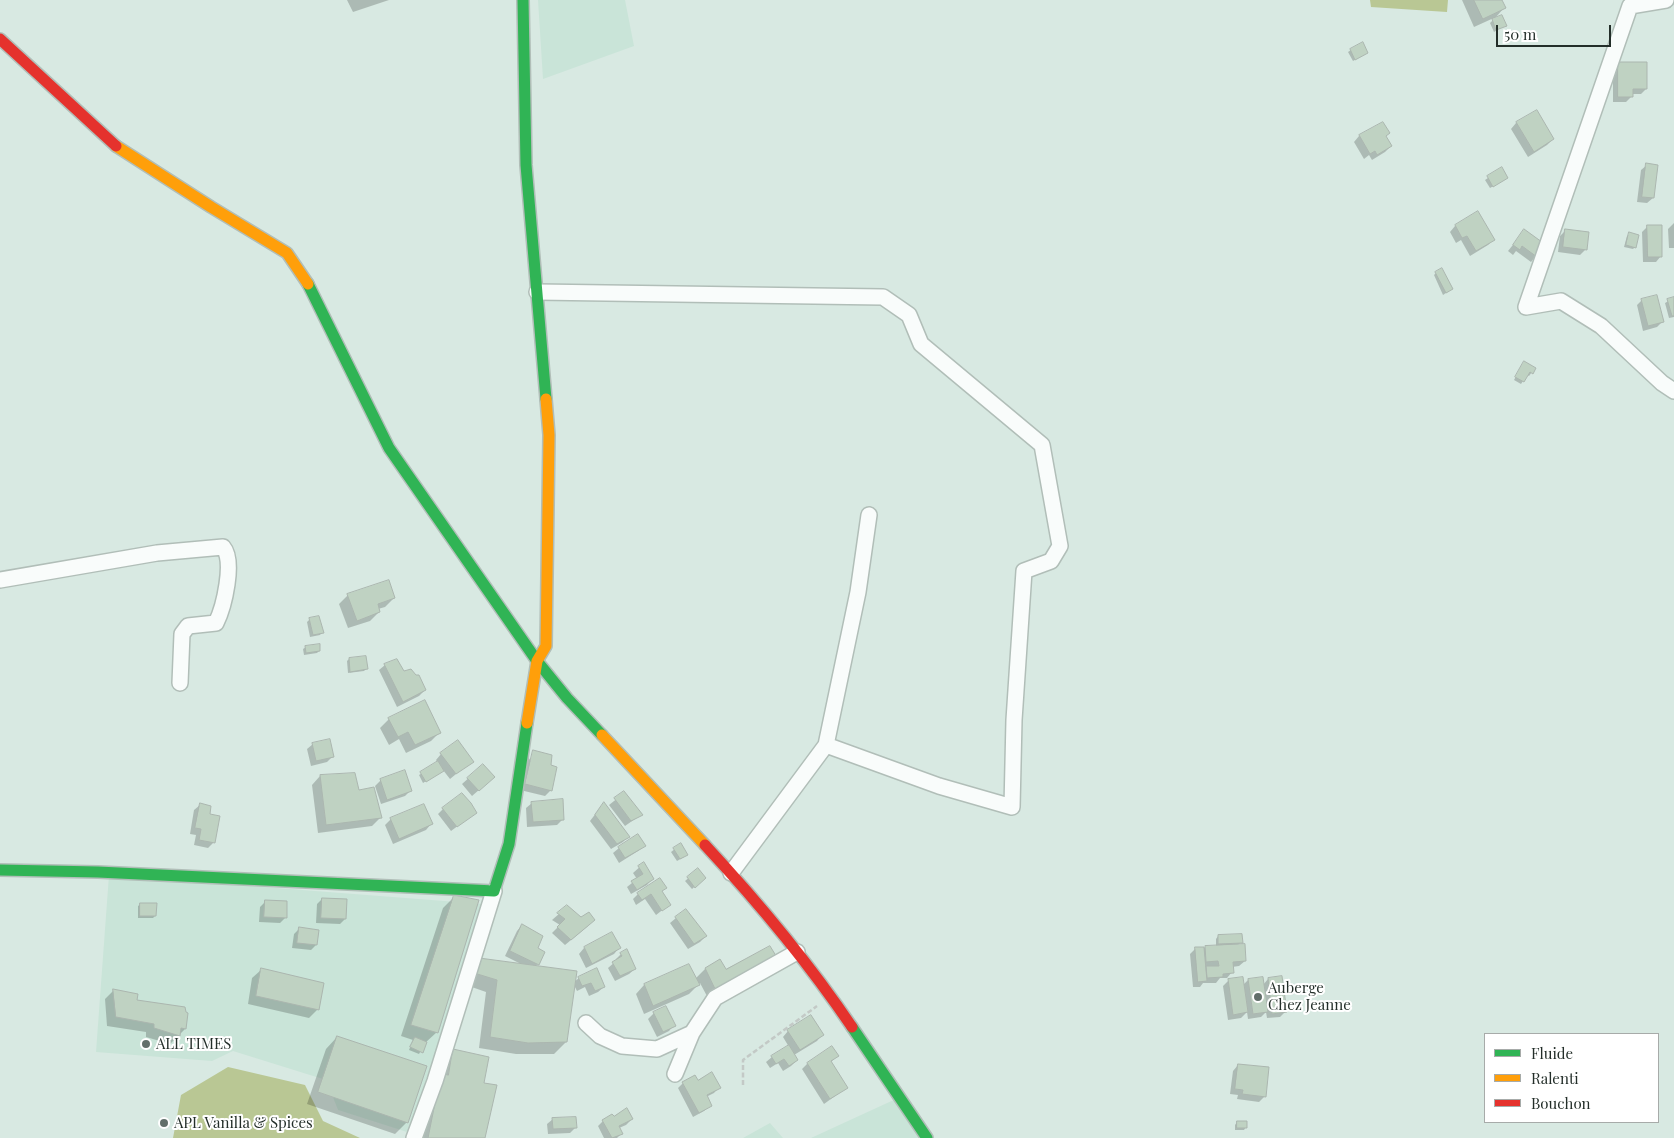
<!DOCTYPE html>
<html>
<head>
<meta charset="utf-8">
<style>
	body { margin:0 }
	#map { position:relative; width:1674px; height:1138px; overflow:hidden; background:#d8e9e2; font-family:"Playfair Display",serif }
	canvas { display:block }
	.legend { position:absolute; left:1484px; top:1033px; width:175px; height:90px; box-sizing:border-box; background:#fff; border:1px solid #a7aba9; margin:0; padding:6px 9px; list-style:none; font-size:15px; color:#232e29 }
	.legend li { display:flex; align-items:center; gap:10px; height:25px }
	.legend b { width:25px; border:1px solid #a7aba9 }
	.scale { position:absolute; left:1496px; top:25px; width:115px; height:22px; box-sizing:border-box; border:2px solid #232e29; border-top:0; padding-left:6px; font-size:15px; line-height:18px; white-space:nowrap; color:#232e29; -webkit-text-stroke:4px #fff; paint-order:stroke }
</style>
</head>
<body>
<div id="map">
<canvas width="1674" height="1138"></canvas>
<ul class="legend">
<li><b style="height:6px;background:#30b455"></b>Fluide</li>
<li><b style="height:6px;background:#ff9f0a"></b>Ralenti</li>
<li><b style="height:6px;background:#e5322d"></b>Bouchon</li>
</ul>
<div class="scale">50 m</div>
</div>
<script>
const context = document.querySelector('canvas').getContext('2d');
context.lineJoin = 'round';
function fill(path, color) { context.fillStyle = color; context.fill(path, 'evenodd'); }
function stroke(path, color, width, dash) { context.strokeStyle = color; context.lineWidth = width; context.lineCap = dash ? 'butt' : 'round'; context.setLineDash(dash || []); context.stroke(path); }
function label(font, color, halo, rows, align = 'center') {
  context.font = font + ' "Playfair Display",serif'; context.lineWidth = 4; context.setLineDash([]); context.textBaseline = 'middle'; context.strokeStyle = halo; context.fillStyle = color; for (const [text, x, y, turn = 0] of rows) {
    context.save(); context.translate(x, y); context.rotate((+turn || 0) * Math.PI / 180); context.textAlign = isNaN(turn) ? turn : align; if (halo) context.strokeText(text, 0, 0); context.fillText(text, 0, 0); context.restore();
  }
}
fill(new Path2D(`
	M538 0H625L634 46 543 79Z
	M109 875 483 904 435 1081 410 1133 338 1110 326 1080 233 1051 212 1061 96 1052Z
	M898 1098 922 1138H811Z
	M770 1123 783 1138H743Z`), '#c9e4d8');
fill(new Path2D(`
	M1370 0H1448L1447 12 1371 7Z
	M228 1067 305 1085 323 1121 360 1138H173L181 1095Z`), '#b9c794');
fill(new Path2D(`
	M347 0H389L353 12Z
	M1462 0H1501L1504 8 1496 17 1474 27Z
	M1493 20 1505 25 1494 32 1490 23Z
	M1351 50 1367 53 1353 61 1348 52Z
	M1618 64 1646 89 1641 94H1631V97L1626 102H1613V69Z
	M1536 112 1553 139 1547 145 1528 157 1511 129 1516 123Z
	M1382 123 1385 136 1391 146 1385 152 1372 160 1369 155 1364 159 1354 142 1359 136Z
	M1647 165 1653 198 1647 203 1637 202 1641 170Z
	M1501 169 1504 180 1490 188 1485 180Z
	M1478 213 1493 240 1488 245 1470 256 1461 240 1456 243 1450 232 1455 226Z
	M1674 223V248H1669L1668 229Z
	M1648 226 1661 256 1656 262H1643L1642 232Z
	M1566 230 1588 233 1585 250 1580 255 1558 252 1560 236Z
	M1524 231 1536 256 1531 262 1516 251 1513 255 1508 251Z
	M1630 234 1635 247 1633 249 1624 247 1627 236Z
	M1436 273 1452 289 1443 295 1434 275Z
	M1674 298V317L1669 318 1665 303Z
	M1642 300 1662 322 1657 327 1643 331 1637 305Z
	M1522 365 1535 368 1529 376 1527 375 1521 384 1514 380Z
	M348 595 394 598 385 607 378 609 379 612 370 621 348 628 339 604Z
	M310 619 322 632 320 635 310 637 307 622Z
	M306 647 319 651 317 653 304 655 303 649Z
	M349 659 366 669 364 671 348 673 347 661Z
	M385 665 404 672 425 690 419 696 397 707 379 670Z
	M389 719 440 732 431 741 406 753 399 739 389 745 380 728Z
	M313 744 333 756 327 762 311 766 307 749Z
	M441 754 472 761 450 779 443 770 423 783 419 775 438 763 436 760Z
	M528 757 551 790 545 796 520 790Z
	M482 766 487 783 472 796 462 784Z
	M320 776 358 792 381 817 372 826 318 833 312 785Z
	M381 780 411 790 405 796 381 804 375 786Z
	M624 793 642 814 625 826 609 805Z
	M532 803 563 819 557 825 527 827 526 808Z
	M603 804 628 836 623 842 611 849 590 821Z
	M200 805 213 843 208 848 194 845 196 835 190 834 194 810Z
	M443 809 475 813 451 831 438 814Z
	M391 819 431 824 426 830 393 844 385 825Z
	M680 845 684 857 677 861 671 852Z
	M644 846 638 851 619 863 613 853 619 848Z
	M643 864 652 879 647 885 631 894 627 887 637 879 633 873Z
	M698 870 702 880 692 889 685 881Z
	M661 892 669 905 656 915 645 899 636 905 633 899 638 894Z
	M455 896 437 1032 425 1043 419 1054 409 1050 413 1040 401 1036 443 908Z
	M322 899 345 919 340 924 316 923 317 904Z
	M265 902 286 917 280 923 259 922 260 907Z
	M141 904 155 916 153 918H138V906Z
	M567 907 588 926 565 945 552 933 560 925 552 920Z
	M676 918 706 936 700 942 688 949 670 923Z
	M522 925 536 949 538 964 535 966 574 982 579 978 604 987 598 992 589 996 585 987 577 991 574 985 566 1042 554 1054H516L479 1048 486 992 463 984 468 971 521 964 505 956 517 931Z
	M299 929 316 945 311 950 292 948 294 934Z
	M611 934 619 948 614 954 586 968 579 954 584 948Z
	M1218 936 1241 942 1238 945 1245 961 1239 966 1232 967V972L1227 978H1220L1216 983H1203L1200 987H1193L1190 954 1196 948 1216 947V939Z
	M770 947 708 998 700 983 689 994 644 1014 636 994 644 985 688 965 695 979 705 969 719 961 726 970Z
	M621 954 635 969 629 974 615 981 608 968 616 961V959Z
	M261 970 323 984 317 1010 309 1018 248 1004 252 978Z
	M1262 978 1263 985 1268 979 1281 978 1286 1011 1280 1017 1267 1018 1266 1012 1261 1017 1248 1019 1247 1012 1241 1018 1228 1020 1223 986 1229 980 1243 985 1248 980Z
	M114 990 135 1001 185 1029 170 1044 146 1037V1032L107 1026 105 999Z
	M654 1013 674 1025 669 1031 657 1037 648 1019Z
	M788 1031 822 1035 817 1041 794 1055 797 1060 791 1066 783 1071 778 1063 770 1068 766 1062 772 1057 789 1047 783 1037Z
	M337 1037 407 1122 395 1134 307 1104 326 1049Z
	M832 1048 837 1056 830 1063 846 1088 824 1104 802 1069 807 1064Z
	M454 1051 482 1084 484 1138H419L442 1062Z
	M1238 1065 1265 1096 1259 1102 1237 1099 1238 1095 1230 1094 1233 1071Z
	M697 1081 719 1087 714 1093 706 1097 710 1106 704 1111 693 1117 678 1088 683 1083Z
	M553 1119 575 1128 570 1133 548 1134 547 1124Z
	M632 1119 626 1125 619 1128 621 1134 617 1138H604L598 1126 603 1121Z
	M1237 1122 1246 1127 1244 1130H1235V1125Z`), '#0003');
const building = new Path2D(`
	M1474 0H1502L1506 8 1483 19Z
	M1502 15 1507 26 1496 30 1492 19Z
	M1363 42 1368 53 1355 60 1350 49Z
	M1618 62H1647V89H1633V97H1618Z
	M1537 110 1554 139 1534 152 1516 122Z
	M1383 122 1390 133 1386 136 1392 146 1377 155 1375 151 1370 154 1359 135Z
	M1646 163 1658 165 1654 198 1642 197Z
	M1502 167 1508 178 1493 187 1487 176Z
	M1478 211 1495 240 1476 251 1467 236 1462 238 1455 225Z
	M1647 225H1662V257H1648Z
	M1524 229 1546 245 1537 257 1522 246 1520 250 1513 245Z
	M1565 229 1589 232 1587 250 1563 247Z
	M1629 232 1639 235 1636 248 1626 245Z
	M1442 268 1453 289 1446 293 1435 272Z
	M1657 295 1664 322 1648 326 1641 299Z
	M1674 297V316H1672L1667 299Z
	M1524 361 1536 368 1533 374 1530 372 1524 382 1515 377Z
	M389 580 395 598 378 604 380 612 357 621 347 594Z
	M319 616 324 633 313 635 309 618Z
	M320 644V651L306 653 305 646Z
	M366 656 368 669 350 672 349 658Z
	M397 659 404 671 411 669 416 675H419L426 690 403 702 384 664Z
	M425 700 441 733 415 745 408 732 398 737 388 718Z
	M330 739 334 757 316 761 312 743Z
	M458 740 474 762 456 774 440 753Z
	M533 750 552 755 551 765 557 767 552 791 525 784Z
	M438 761 444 771 426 782 420 772Z
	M483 764 495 777 479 791 467 778Z
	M405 770 412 791 387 800 380 779Z
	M355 773 359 790 374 787 382 818 326 825 320 775Z
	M624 791 643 815 631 821 614 798Z
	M462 793 471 803 477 813 457 827 442 808Z
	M563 799 564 820 533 822 531 802Z
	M604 802 630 837 617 844 595 815Z
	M200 803 211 806 210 814 220 816 215 843 199 840 201 829 195 828Z
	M424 804 433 824 399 839 390 818Z
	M638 834 646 846 625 858 618 847Z
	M681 843 688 855 680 859 673 848Z
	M644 862 654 879 637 890 631 881 643 874 638 866Z
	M698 868 706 878 695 888 687 877Z
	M660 878 667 888 662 891 671 905 662 911 651 894 642 900 637 893Z
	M454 895 479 900 438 1033 411 1025Z
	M322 898 347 899 346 919 321 918Z
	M265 900 287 901V918L264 917Z
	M140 903H157L156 916H140Z
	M567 905 581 917 589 912 595 920 571 940 557 927 565 919 557 913Z
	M686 909 707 936 694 944 675 917Z
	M522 924 543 936 538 948 545 952 539 965 510 951Z
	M299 927 319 930 317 945 297 943Z
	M612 932 621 948 592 964 584 947Z
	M1242 934 1243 943 1218 944V935Z
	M1245 944 1246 961 1233 962 1234 973 1223 974V977L1207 978 1206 966H1219L1218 961 1206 962 1205 946Z
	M770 946 778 959 716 991 705 968 720 959 726 969Z
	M1195 947H1204L1207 981 1198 982Z
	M627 949 636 969 620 976 612 962 622 956 620 953Z
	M479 958 577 971 567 1042 528 1043 490 1037 497 980 474 973Z
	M689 964 700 985 653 1006 644 984Z
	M261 968 324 983 319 1010 256 996Z
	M597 968 605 987 595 991 591 983 582 986 578 977Z
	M1282 976 1287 1012 1272 1014 1268 978Z
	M1243 977 1248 1012 1233 1015 1228 979Z
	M1263 977 1268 1012 1253 1014 1248 979Z
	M113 989 138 994 137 1000 185 1007 186 1012 188 1013 186 1029 181 1028 180 1036 154 1028V1024L116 1017Z
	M666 1006 676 1026 663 1032 653 1012Z
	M811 1015 824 1035 800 1050 787 1030Z
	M337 1036 427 1066 408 1123 318 1092Z
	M415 1037 427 1042 423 1053 410 1047Z
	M789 1045 798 1060 789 1066 784 1059 776 1064 771 1056Z
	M832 1046 839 1056 831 1061 848 1088 830 1099 807 1063Z
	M453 1049 489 1057 484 1083 497 1085 485 1138H428L441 1073 448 1075Z
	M1238 1064 1269 1067 1266 1097 1242 1094 1243 1090 1235 1089Z
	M712 1072 721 1088 707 1095 712 1106 699 1113 682 1082 695 1075 698 1080Z
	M627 1108 633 1119 619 1126 623 1134 612 1138 602 1120 612 1114 614 1116Z
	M576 1117 577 1128 553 1129 552 1118Z
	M1237 1121H1247V1128H1237Z`);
fill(building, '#bfd2c2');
stroke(building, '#abb6af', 1);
const street = new Path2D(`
	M1666 0 1630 6 1526 307 1561 301 1601 326 1662 383 1674 391
	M537 292 883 297 909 315 921 344 1042 445 1060 546 1051 561 1024 571 1014 720 1012 807 939 786 826 745
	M0 580 157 553 223 547C235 561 224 607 216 623L188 626 182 634 180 683
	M731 873 826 745 858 592 869 515
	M586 1023 600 1036 622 1046 657 1049 692 1033 715 998 797 952
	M675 1074 692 1033
	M414 1138 435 1081 494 891`);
const fast = new Path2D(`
	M523 0 526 165 546 399
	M308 284 389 448 537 661 567 698 602 735
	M0 870 98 872 494 891 509 844 527 723
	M852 1027 927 1138`);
const slow = new Path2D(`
	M116 146 211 207 287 253 308 284
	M527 723 537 661 546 646 549 435 546 399
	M602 735 705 845`);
const jam = new Path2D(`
	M0 39 116 146
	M705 845C758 902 808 962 852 1027`);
stroke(street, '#b1beb8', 18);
stroke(fast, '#b1beb8', 14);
stroke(slow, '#b1beb8', 14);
stroke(jam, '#b1beb8', 14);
stroke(new Path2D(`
	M743 1085V1060L817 1006`), '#c3c9c6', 2.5, [5, 2.5]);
stroke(street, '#f9fcfb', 15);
stroke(fast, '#30b455', 11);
stroke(slow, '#ff9f0a', 11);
stroke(jam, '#e5322d', 11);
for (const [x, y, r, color] of [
	[1258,997,5,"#626f6a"],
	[146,1044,5,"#626f6a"],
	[164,1123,5,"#626f6a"]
]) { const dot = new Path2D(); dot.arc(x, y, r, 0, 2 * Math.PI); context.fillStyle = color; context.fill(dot); stroke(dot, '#fff', 2); }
label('15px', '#232e29', '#fff', [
	["Auberge",1268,988],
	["Chez Jeanne",1268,1005],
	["ALL TIMES",156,1044],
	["APL Vanilla & Spices",174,1123]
], 'left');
</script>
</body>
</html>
